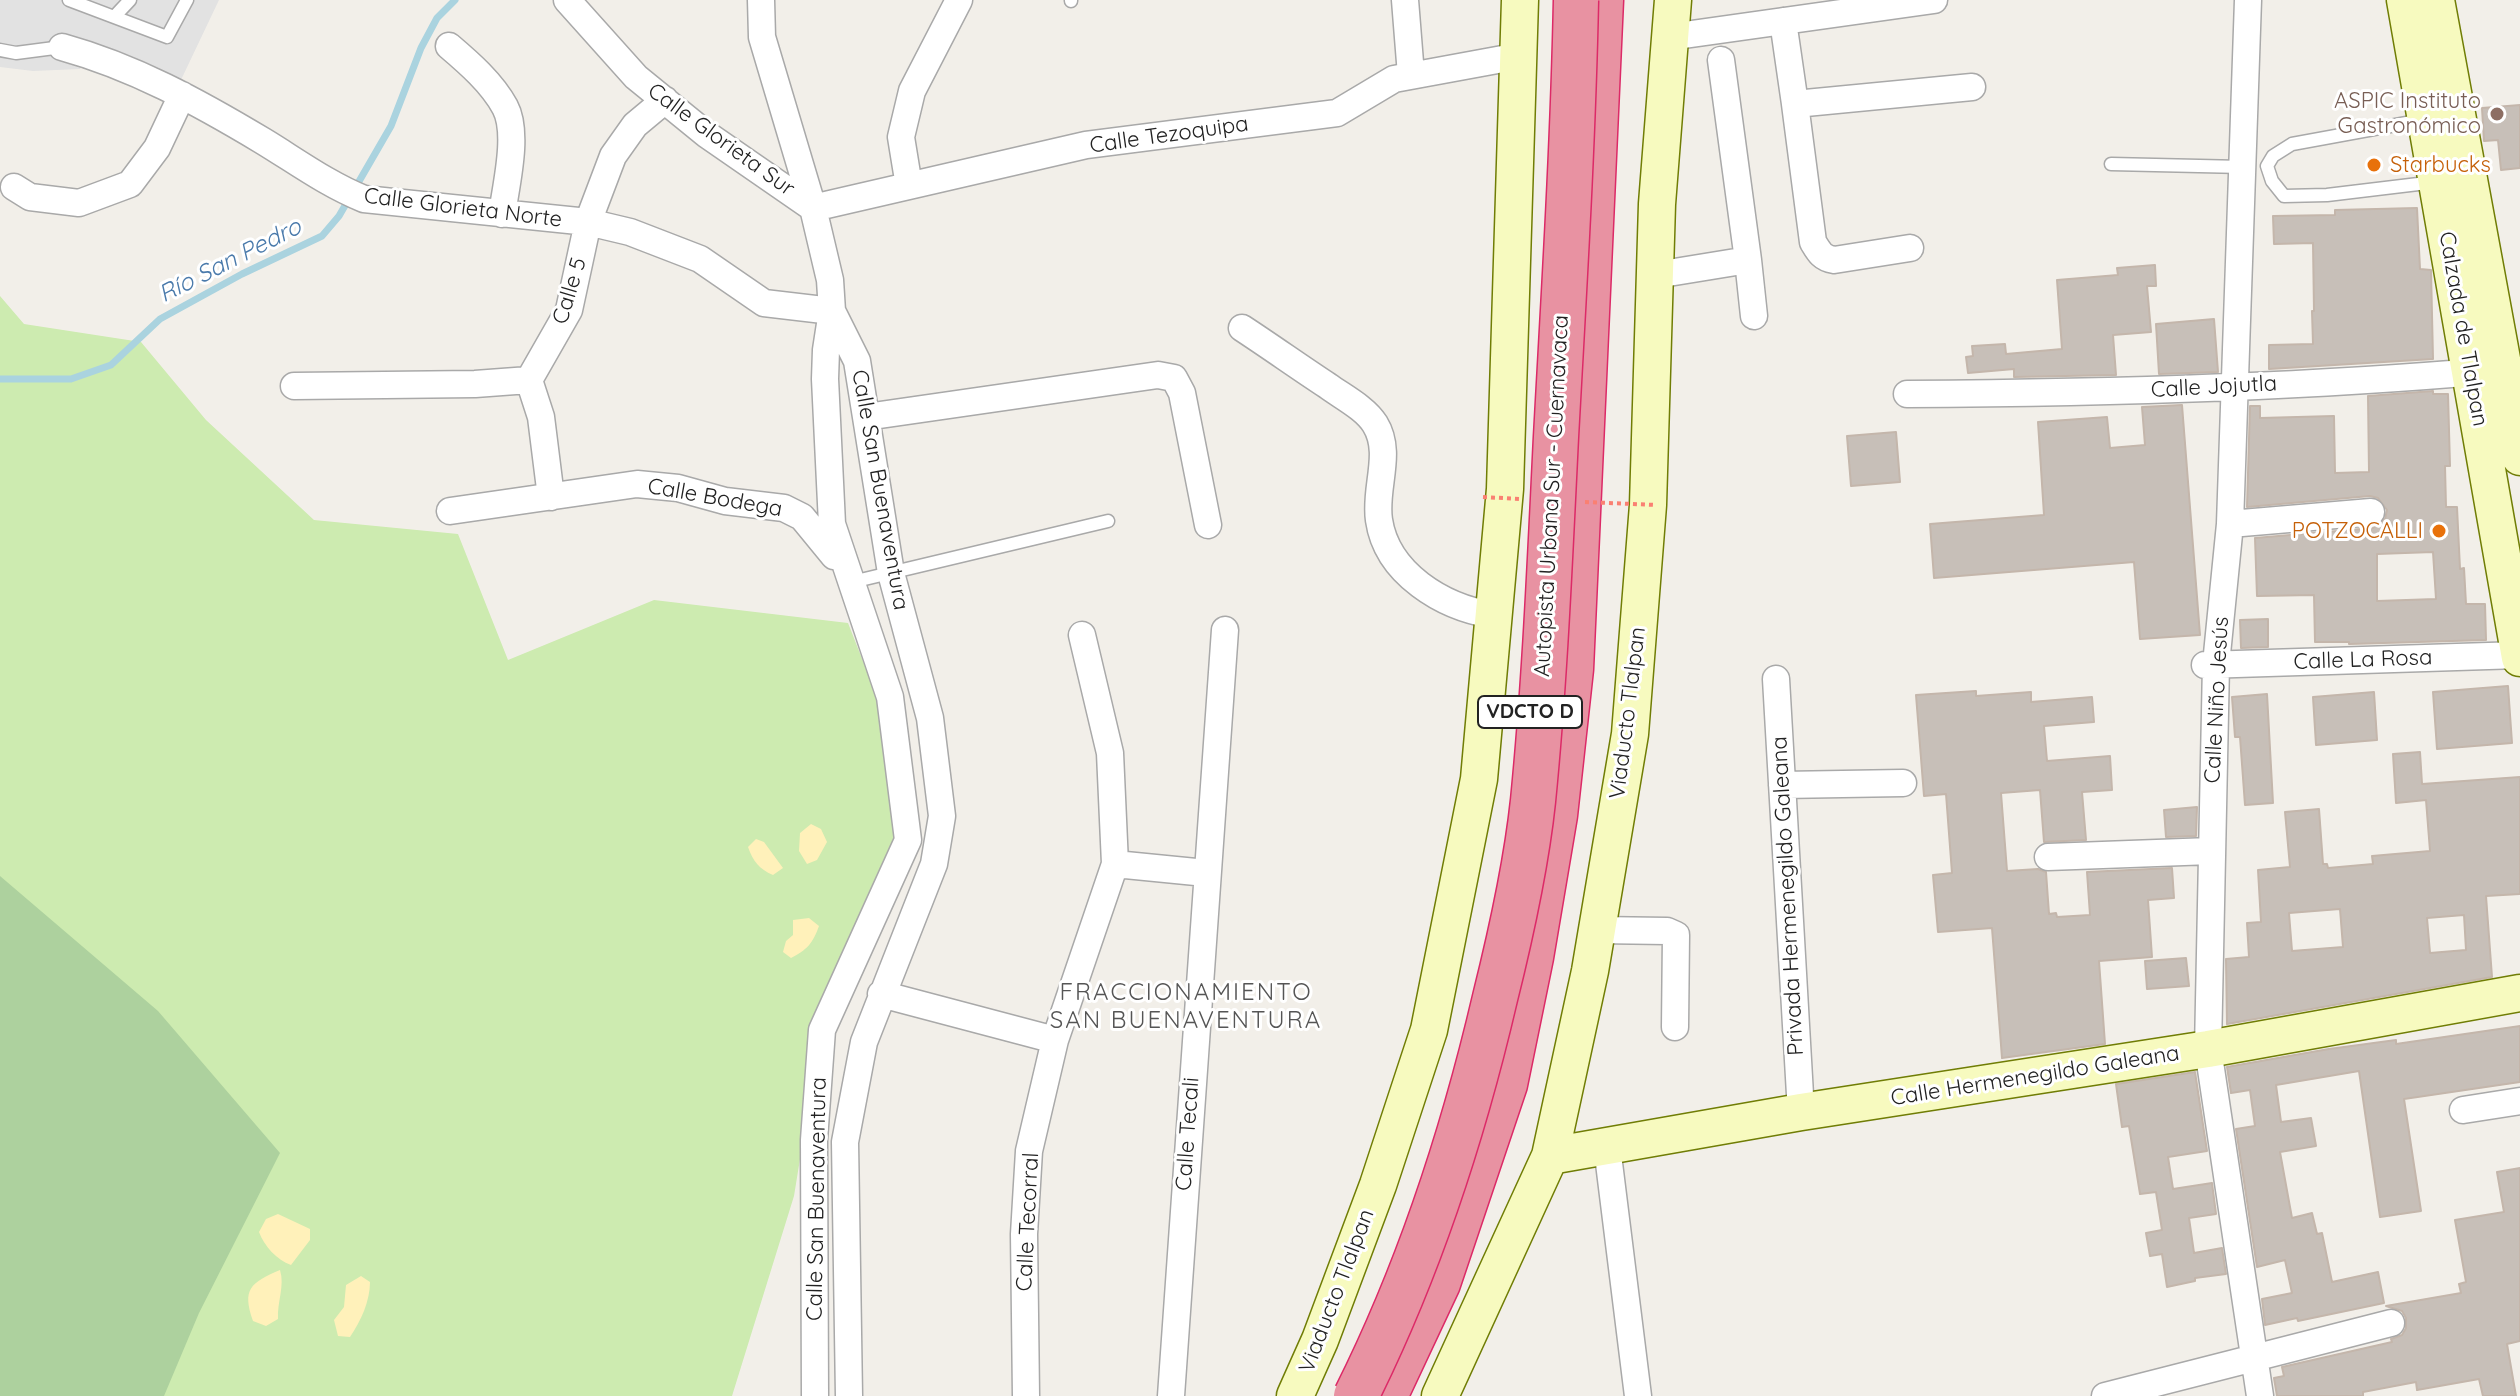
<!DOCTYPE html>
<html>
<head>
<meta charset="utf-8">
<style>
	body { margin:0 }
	canvas { display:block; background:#f2efe9 }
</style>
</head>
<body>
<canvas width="2520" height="1396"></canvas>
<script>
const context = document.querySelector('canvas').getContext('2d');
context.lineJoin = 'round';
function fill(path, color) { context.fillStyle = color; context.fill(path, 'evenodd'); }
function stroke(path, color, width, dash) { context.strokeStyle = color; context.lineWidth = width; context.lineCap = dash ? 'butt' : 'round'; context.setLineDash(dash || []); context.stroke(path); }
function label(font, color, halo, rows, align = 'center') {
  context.font = font + ' Quicksand,sans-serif'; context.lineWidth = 6; context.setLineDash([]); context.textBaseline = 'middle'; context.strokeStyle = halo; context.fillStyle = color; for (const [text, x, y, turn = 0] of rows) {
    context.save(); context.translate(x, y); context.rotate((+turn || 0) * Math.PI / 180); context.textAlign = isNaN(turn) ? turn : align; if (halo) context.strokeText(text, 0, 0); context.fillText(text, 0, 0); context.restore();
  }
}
fill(new Path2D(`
	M0 296 24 324 141 342 206 420 314 520 458 534 508 660 654 600 848 623 879 702 898 862 811 1091 794 1196 732 1396H0Z`), '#cdebb0');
fill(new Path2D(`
	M0 876 158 1011 280 1153 199 1313 164 1396H0Z`), '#add19e');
fill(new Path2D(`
	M811 824 821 829 827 842 817 860 807 864 799 851 800 833Z
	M756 839 764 842 783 868 773 875C759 869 753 861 748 847Z
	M809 918 819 926C813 943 807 950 791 958L783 952 786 941 793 935V920Z
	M278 1214 310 1229V1240L291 1265C277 1260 264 1246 259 1232L266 1219Z
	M280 1270C285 1286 277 1302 278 1319L266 1326 253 1321C242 1289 250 1283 280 1270Z
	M361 1276 370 1282C370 1301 361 1321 350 1337L338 1336 334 1320 344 1307 346 1285Z`), '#fff1ba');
fill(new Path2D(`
	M0 0H219L180 82 97 45 80 69 33 71 0 67Z`), '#e2e2e2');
stroke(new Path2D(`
	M0 379H71L111 365 160 319 242 274 322 236 339 216 391 126 421 48 437 18 455 0`), '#aad3df', 7);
const building = new Path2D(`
	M2520 105V168L2501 170 2498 140 2484 141 2482 108Z
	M2417 208 2420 269 2431 270 2433 359 2269 369V345L2313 344 2312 311H2314L2313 243 2274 244 2273 216 2335 215V210Z
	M2155 265 2156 286H2147L2151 332 2113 335 2116 375 2014 377V369L1968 373 1966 357 1973 356 1972 346 2005 344 2006 354 2062 349 2057 280 2118 275 2117 268Z
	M2214 319 2218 372 2159 374 2156 324Z
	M2433 391V394H2448L2450 466H2445L2446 507H2457L2460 569 2464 568 2466 604H2485L2486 640 2349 644V642H2315L2314 595 2257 596 2255 538 2373 528 2385 519 2387 510 2378 498 2370 496 2247 507 2250 406H2260V418L2334 416 2335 473 2369 472 2368 396ZM2433 552 2436 599 2377 601V554Z
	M2182 405 2200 635 2140 639 2134 562 1934 578 1930 524 2044 515 2038 422 2107 417 2110 448 2145 445 2142 407Z
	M1896 432 1900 482 1851 486 1847 436Z
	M2268 619V647L2241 648 2240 620Z
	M2508 686 2512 743 2437 749 2433 692Z
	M1976 691V696L2031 692V702L2092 697 2094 722 2044 726 2047 761 2110 756 2112 790 2082 792 2086 840 2044 842 2040 790 2001 793 2007 871 2038 869 2046 872 2049 914 2056 913 2057 917 2090 915 2087 872 2172 868 2174 898 2148 900 2152 957 2099 961 2105 1044 2002 1058 1992 928 1938 932 1933 875 1952 873 1946 794 1924 796 1916 695Z
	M2374 692 2377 740 2316 745 2313 697Z
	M2267 694 2273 803 2245 805 2240 737H2235L2232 697Z
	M2420 752 2422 784 2520 777V894L2486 896 2492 977 2227 1024 2226 959 2249 957 2247 923 2261 922 2258 870 2290 867 2285 812 2319 809 2323 864H2327L2328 868 2373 864 2372 856 2430 851 2426 800 2396 803 2393 754ZM2340 909 2343 947 2292 951 2289 913ZM2464 915 2466 950 2430 953 2427 918Z
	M2197 807 2196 836 2166 837 2164 810Z
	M2186 958 2189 986 2147 989 2145 961Z
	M2520 1026V1082L2404 1099 2421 1211 2380 1217 2359 1071 2276 1085 2281 1122 2311 1118 2316 1146 2280 1152 2292 1218 2312 1213 2317 1234 2322 1233 2332 1282 2378 1272 2384 1303 2298 1321 2297 1318 2265 1325 2262 1299 2292 1293 2285 1260 2257 1267 2236 1129 2255 1126 2250 1090 2231 1093 2227 1067 2329 1049 2396 1040V1044Z
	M2195 1072 2207 1151 2168 1157 2173 1189 2212 1183 2216 1214 2189 1218 2194 1253 2222 1248 2226 1274 2195 1278V1281L2167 1287 2162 1254 2150 1256 2146 1233 2162 1230 2156 1192 2140 1194 2129 1126 2122 1127 2116 1084Z
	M2520 1168V1341L2507 1344 2516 1396H2483L2479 1379 2417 1390 2416 1382 2363 1392V1396H2277L2274 1378 2284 1376 2282 1367 2392 1342 2391 1339 2402 1335 2406 1328V1318L2402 1311 2386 1306 2461 1293 2459 1284 2466 1282 2455 1220 2504 1212 2497 1172Z`);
fill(building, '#c7bfb8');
stroke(building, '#c4b6ab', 2);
const lane = new Path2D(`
	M69 0 167 37 187 0
	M1071 1V0
	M115 16 130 0
	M0 50 16 53 62 47
	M2423 120 2292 144 2273 156 2267 166 2272 181 2284 196 2327 195 2435 182
	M2111 164 2243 167
	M852 582 1108 521`);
const street = new Path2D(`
	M567 0 636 77 706 134 813 208 1086 145 1337 113 1394 79 1519 56
	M761 0 762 37 813 208 830 280 832 311 826 350 825 379 832 524 890 697 908 840 822 1030 814 1140 815 1396
	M1405 0 1411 75
	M2248 0 2230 524 2216 664 2208 1049 2260 1396
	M1783 21 1795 104
	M1670 37 1934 0
	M449 46C469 63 492 83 505 107 519 133 506 185 502 214
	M62 47C134 67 198 102 263 141 296 161 327 184 364 199L588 222 630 232 700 259 764 303 832 311
	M909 186 901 137 912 91 959 0
	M14 187 30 197 79 203 130 184 157 148 182 95
	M1910 248 1834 260C1822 258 1819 252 1813 242L1795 104 1972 87
	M1748 260 1754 316
	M1656 275 1748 260 1721 60
	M832 311 857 361 891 573 930 718 942 816 934 864 864 1042 845 1142 849 1396
	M1242 328C1271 347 1299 367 1328 386 1343 397 1365 408 1375 424 1393 453 1374 488 1379 520 1387 574 1443 607 1492 615
	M294 386 475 384 529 380
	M1907 394C2100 393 2294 388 2487 371
	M866 417 1158 375 1174 378 1182 393 1208 525
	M551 497 541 417 529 380 569 310 588 222 613 156 635 125 665 100
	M450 511 637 484 678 488 725 501 784 508 802 517 834 556
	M2230 524 2371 512
	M2205 665 2520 655
	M1776 679 1801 1112
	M1782 785 1903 783
	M2048 857 2211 851
	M1115 864 1206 873
	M1597 930 1667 931 1676 935 1675 1027
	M881 994 1055 1040
	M2463 1110 2520 1101
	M1607 1147 1638 1396
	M1026 1396 1024 1234 1029 1151 1055 1040 1115 864 1110 753 1082 635
	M1171 1396 1225 630
	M2105 1396 2391 1323`);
const secondary = new Path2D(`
	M2405 0 2520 658
	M2436 0 2520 457
	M1550 1156 1801 1112 2208 1049 2520 993
	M1295 1396 1320 1340 1378 1185 1429 1030 1479 779 1505 489 1520 0
	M1440 1396 1550 1156 1590 971 1630 734 1648 505 1657 204 1673 0`);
const highway = new Path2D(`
	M1385 1396 1438 1283 1505 1084 1531 957 1555 815 1571 669 1601 0`);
stroke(lane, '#a9a9a9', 15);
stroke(street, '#a9a9a9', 29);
stroke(secondary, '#707d05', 39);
stroke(highway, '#dc2a67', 47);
stroke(lane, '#fff', 12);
stroke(street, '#fff', 26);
stroke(secondary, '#f7fabf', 36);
stroke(highway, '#e892a2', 44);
const highwayBridge = new Path2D(`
	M1356 1396C1419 1270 1463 1135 1495 998 1511 934 1526 867 1533 801 1545 680 1550 558 1556 437 1564 291 1573 146 1576 0`);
stroke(highwayBridge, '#dc2a67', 47, []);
stroke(new Path2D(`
	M1483 497 1520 499
	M1585 502 1656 505`), '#fa8072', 4, [4, 4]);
stroke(highwayBridge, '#e892a2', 44);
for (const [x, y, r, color] of [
	[2497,114,8,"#8d6e63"],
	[2374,165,8,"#e8710a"],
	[2439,531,8,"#e8710a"]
]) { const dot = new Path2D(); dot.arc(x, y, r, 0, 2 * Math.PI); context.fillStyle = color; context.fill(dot); stroke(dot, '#fff', 3); }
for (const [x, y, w] of [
	[1530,712,104]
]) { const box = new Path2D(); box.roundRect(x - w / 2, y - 16, w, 32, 6); context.fillStyle = '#fff'; context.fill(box); stroke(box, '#222', 2); }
label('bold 20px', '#222', null, [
	["VDCTO D",1530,712]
]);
label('22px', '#785e54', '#fff', [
	["ASPIC Instituto",2481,101],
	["Gastronómico",2481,126]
], 'right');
label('22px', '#222', '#fff', [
	["Calle Tezoquipa",1169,135,-8],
	["Calle Glorieta Sur",721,140,36],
	["Calle Glorieta Norte",463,208,7],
	["Calle 5",570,291,-73],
	["Calzada de Tlalpan",2463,329,80],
	["Calle Jojutla",2214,387,-3],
	["Calle San Buenaventura",880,490,80],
	["Autopista Urbana Sur - Cuernavaca",1552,496,-87],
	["Calle Bodega",715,498,10],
	["Calle La Rosa",2363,660,-2],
	["Calle Niño Jesús",2217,700,-87],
	["Viaducto Tlalpan",1628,713,-83],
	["Privada Hermenegildo Galeana",1788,896,-93],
	["Calle Hermenegildo Galeana",2035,1076,-9],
	["Calle Tecali",1188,1134,-86],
	["Calle San Buenaventura",817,1199,-89],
	["Calle Tecorral",1028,1222,-87],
	["Viaducto Tlalpan",1337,1291,-69]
]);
label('22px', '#c56008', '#fff', [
	["Starbucks",2390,165],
	["POTZOCALLI",2423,531,"right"]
], 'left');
label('italic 24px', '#4a7aab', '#fff', [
	["Río San Pedro",230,261,-27]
]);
context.letterSpacing = '2px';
label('24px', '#555', '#fff', [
	["FRACCIONAMIENTO",1186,993],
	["SAN BUENAVENTURA",1186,1021]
]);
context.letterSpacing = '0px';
</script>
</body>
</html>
